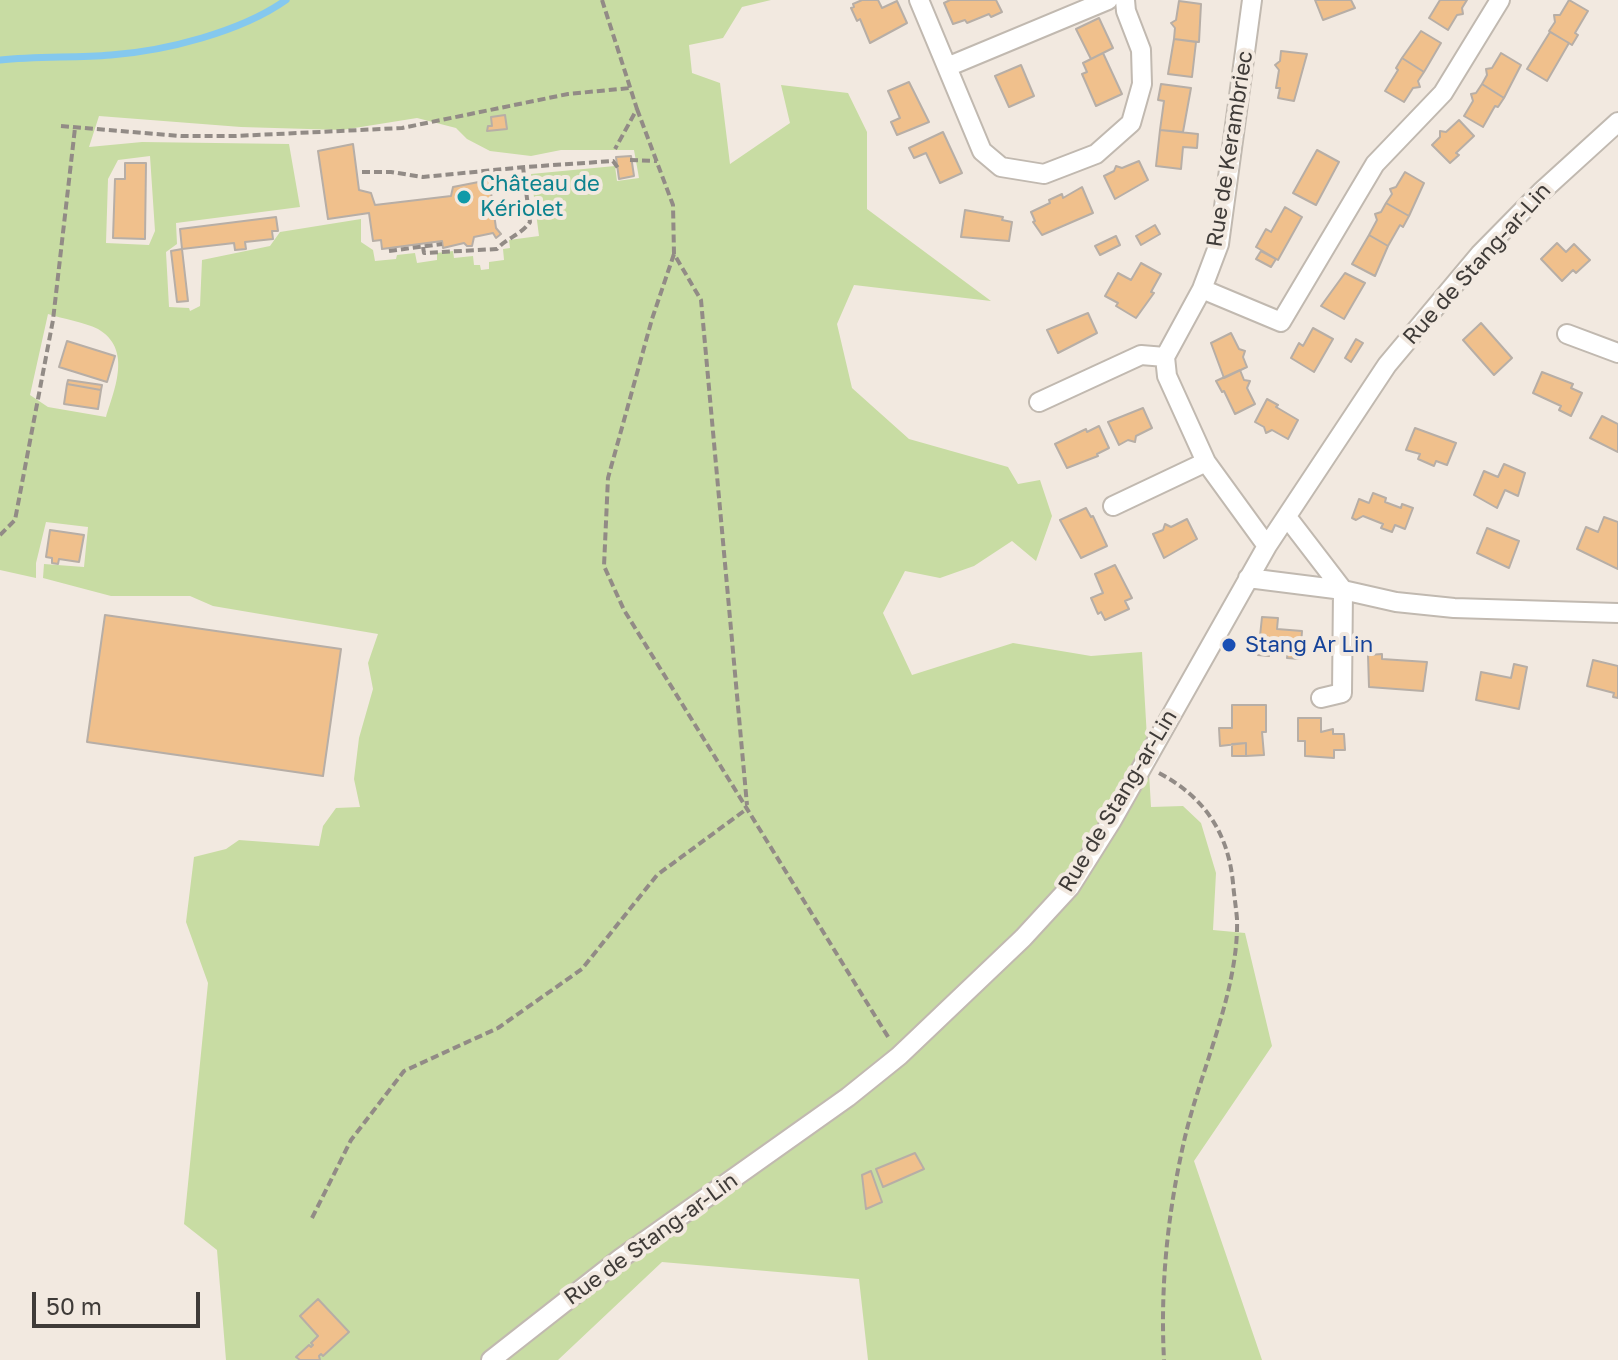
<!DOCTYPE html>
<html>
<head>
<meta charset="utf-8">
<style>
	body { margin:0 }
	#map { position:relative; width:1618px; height:1360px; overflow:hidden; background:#f2e9e0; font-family:"Golos Text",sans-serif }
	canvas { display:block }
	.scale { position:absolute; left:32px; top:1292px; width:168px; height:36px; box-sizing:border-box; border:4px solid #3f3b38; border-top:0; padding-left:10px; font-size:24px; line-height:28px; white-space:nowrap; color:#3f3b38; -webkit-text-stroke:6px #f2e9e0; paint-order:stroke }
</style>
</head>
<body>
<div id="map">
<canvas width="1618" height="1360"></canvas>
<div class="scale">50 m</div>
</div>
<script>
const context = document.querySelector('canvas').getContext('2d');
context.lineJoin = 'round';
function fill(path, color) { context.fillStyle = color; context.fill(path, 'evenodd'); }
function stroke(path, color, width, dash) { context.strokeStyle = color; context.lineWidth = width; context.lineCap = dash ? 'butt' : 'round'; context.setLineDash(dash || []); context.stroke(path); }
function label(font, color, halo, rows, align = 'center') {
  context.font = font + ' "Golos Text",sans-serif'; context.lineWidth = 8; context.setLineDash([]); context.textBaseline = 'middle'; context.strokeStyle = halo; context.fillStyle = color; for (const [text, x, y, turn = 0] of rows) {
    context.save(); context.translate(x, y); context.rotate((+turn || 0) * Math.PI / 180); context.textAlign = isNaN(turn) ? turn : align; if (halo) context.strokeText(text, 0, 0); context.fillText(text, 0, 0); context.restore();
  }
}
fill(new Path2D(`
	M0 0H771L742 7 723 38 689 45 692 73 720 83 730 164 790 123 781 85 848 93 867 132V209L991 301 854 285 837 324 852 388 909 439 1008 467 1018 484 1040 480 1052 516 1036 561 1012 541 974 566 940 578 905 571 883 613 912 675 1013 643 1091 656 1142 652 1151 807 1183 806 1201 823 1216 873 1213 930 1245 933 1272 1046 1194 1161 1262 1360H868L859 1279 662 1262 558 1360H226L217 1250 184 1224 208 983 186 922 194 857 226 849 239 840 319 846 323 826 336 808 360 807 354 779 359 738 373 689 368 663 378 634 213 606 190 596H111L43 578 44 564 84 567 88 527 46 522 36 563V578L0 570ZM99 116 241 127 342 130 417 118 456 128 467 139 490 151 531 156 561 150H634L639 178 617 181 615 166 531 174 539 236 509 240 510 248 503 249 504 260 489 262V269L481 270 480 265H474L473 256 454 258 453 251 437 253V260L417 263 415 253 397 255 396 259 375 261 373 250 361 242V219L280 232 270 246 202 260 200 306 190 311 189 308 169 307 166 252 177 244 176 223 300 207 289 144 142 142 89 147ZM150 156 155 231 149 245 106 243 108 179 118 160ZM48 314C63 319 84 322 98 329 132 349 115 388 106 417L48 407 30 395Z`), '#c8dca3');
stroke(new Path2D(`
	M0 60C37 56 74 58 111 55 165 51 241 32 286 0`), '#84c8ee', 7);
const building = new Path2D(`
	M862 0H878L882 8 897 1 907 23 870 43 860 19 857 21 851 8 854 7 853 4Z
	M950 0H996L1002 12 991 17 989 14 967 23 965 20 953 24 944 3Z
	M1315 0H1351L1355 8 1323 20Z
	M1440 0H1467L1462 8 1463 14 1457 15 1448 30 1429 18Z
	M1569 0 1588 11 1575 33 1578 35 1572 45 1549 31 1555 22 1554 15H1560Z
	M1179 1 1201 4 1199 42 1174 39 1175 28 1171 23 1176 20Z
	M1099 18 1113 48 1091 59 1076 29Z
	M1421 31 1441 43 1424 72 1402 58Z
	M1550 32 1569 43 1547 81 1527 69Z
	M1174 39 1196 42 1192 77 1168 74Z
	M1281 51 1307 54 1294 101 1278 98 1280 88H1276L1279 70 1275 65 1280 61Z
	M1103 53 1122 94 1096 106 1082 74 1087 72 1083 63Z
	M1501 53 1521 65 1504 98 1482 84 1487 75 1486 69 1492 68Z
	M1402 58 1424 72 1418 81 1420 87 1413 88 1404 102 1385 91 1398 70 1396 68Z
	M1021 65 1034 96 1009 107 995 76Z
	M909 82 929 122 897 135 891 122 900 118 888 91Z
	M1161 84 1191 88 1183 132 1160 130 1164 101 1158 100Z
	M1482 84 1504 98 1498 107 1495 106 1483 127 1464 116 1473 101 1471 94 1476 93Z
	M505 115 507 129 487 131 488 126H492L491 117Z
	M1459 120 1474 136 1456 153 1459 155 1450 163 1432 145 1440 137V131L1446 132Z
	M1160 130 1198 134 1197 148 1183 147 1181 169 1156 166Z
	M943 132 962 173 940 183 926 153 914 158 909 148Z
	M353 144 359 190 371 193 375 205 451 196 453 187 494 179 495 192 491 193 496 228 501 234 496 238 493 233 474 237 472 246H467L464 243 443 248 442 241 382 249 381 240 373 241 369 213 328 219 318 151Z
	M1317 150 1339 162 1316 205 1293 193Z
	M631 156 634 176 619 179 616 157Z
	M1139 161 1148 180 1115 199 1104 176 1114 171 1116 166 1122 168Z
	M125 163H146L145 239 113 238 115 179H125Z
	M1405 172 1424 183 1409 216 1386 203 1392 194 1390 189 1396 187Z
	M1082 187 1093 213 1042 235 1033 222 1035 221 1031 212 1050 203 1049 200 1062 194 1063 198Z
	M1386 203 1409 216 1403 227 1400 225 1388 246 1369 235 1377 220 1375 214 1381 212Z
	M1285 207 1302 217 1278 260 1256 247 1266 229 1271 232Z
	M965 210 1003 217 1002 220 1012 222 1009 241 961 237Z
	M276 217 278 231H272L273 239 245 242 246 249 235 250 234 243 182 249 180 229Z
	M1155 225 1160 234 1141 245 1136 236Z
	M1369 235 1388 246 1375 276 1352 264Z
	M1116 236 1120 245 1100 255 1095 246Z
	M1557 243 1566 252 1574 244 1590 260 1576 273 1573 270 1562 281 1541 259Z
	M182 249 188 301 177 302 171 251Z
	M1261 251 1276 259 1271 267 1256 259Z
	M1141 263 1161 274 1151 292 1154 293 1136 318 1116 306 1118 303 1105 296 1118 273 1131 280Z
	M1345 273 1365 283 1344 319 1321 306Z
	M1088 313 1097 333 1058 353 1047 330Z
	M1481 323 1512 358 1494 375 1463 340Z
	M1313 328 1333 339 1314 372 1291 358 1299 343 1303 346Z
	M1231 333 1239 349 1245 351 1243 357 1247 367 1224 378 1211 343Z
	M1356 339 1363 343 1351 362 1345 358Z
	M67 341 115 356 107 382 59 367Z
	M1240 370 1244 380 1250 381 1247 388 1255 404 1235 414 1224 391 1222 392 1216 381Z
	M1542 372 1573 384 1571 388 1582 393 1571 416 1559 410 1561 406 1533 393Z
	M68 380 102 385 101 390 67 384Z
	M67 384 101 390 98 409 64 404Z
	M1267 399 1278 405 1276 407 1298 420 1288 439 1272 430 1266 433 1264 427 1255 422Z
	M1143 408 1152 428 1136 436 1135 442 1128 440 1119 445 1108 422Z
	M1602 416 1618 424V452L1590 438Z
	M1099 426 1109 448 1097 454 1098 456 1067 468 1055 444 1086 429 1087 432Z
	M1415 428 1456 443 1447 465 1436 461 1434 466 1418 459 1420 454 1406 450Z
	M1504 464 1525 473 1518 496 1505 490 1497 508 1474 495 1484 471 1498 477Z
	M1373 493 1386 498 1385 502 1401 508 1402 504 1413 508 1405 529 1395 525 1392 532 1381 528 1383 524 1363 516 1356 520 1352 518 1359 499 1369 503Z
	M1086 508 1091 517 1093 516 1107 546 1081 558 1060 520Z
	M1604 517 1618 522V569L1577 549 1586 527 1598 532Z
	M1187 519 1197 539 1164 558 1153 534 1163 530 1165 524 1171 527Z
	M1487 528 1519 541 1509 568 1477 553Z
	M50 530 84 535 79 562 59 559 58 564 52 563V558L46 557Z
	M1115 565 1132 598 1125 601 1129 609 1105 620 1101 612 1098 614 1091 598 1103 593 1095 574Z
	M105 615 341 649 323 776 87 742Z
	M1262 617 1278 618 1277 629 1302 631 1300 659 1287 658 1288 651 1270 649 1269 656 1258 655Z
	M1382 654V659L1427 662 1423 691 1369 687 1368 655Z
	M1593 660 1618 666V698L1613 697 1614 693 1587 686Z
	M1514 664 1527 667 1519 709 1476 700 1481 672 1511 678Z
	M1232 705H1266V732H1262L1264 755 1246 756V743L1220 746 1219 728H1232Z
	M1298 718H1321V732L1333 729V734H1344L1345 750H1334V758L1305 756V741H1298Z
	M1246 743V756H1232V744Z
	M915 1153 924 1169 883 1187 876 1169Z
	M871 1171 882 1202 866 1209 862 1175Z
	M318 1299 349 1332 323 1356 321 1354 319 1356 320 1360H300L296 1357 309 1345 311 1347 313 1345 311 1343 318 1336 300 1316Z`);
fill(building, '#f0c08c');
stroke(building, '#b7aea6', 2);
const minor = new Path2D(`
	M919 0 982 151 1001 167 1044 174 1096 154 1131 123 1142 84 1141 50 1126 11 1125 0
	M1252 0 1219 244 1202 289 1165 357 1167 376 1206 462 1267 546
	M947 67 1108 0
	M1202 289 1281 322 1375 164 1443 93 1500 0
	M1567 334 1618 353
	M1039 402 1141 355 1165 357
	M1113 506 1206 462
	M1287 517 1343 590
	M1248 578 1343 590 1396 602 1454 608 1618 613
	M1321 698 1342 693 1343 590
	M491 1360 621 1258 848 1097 899 1056 1023 938 1070 887 1111 822 1267 546 1387 365 1480 254 1541 192 1618 122`);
stroke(minor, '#c1b9b0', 22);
stroke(new Path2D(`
	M602 0 637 109 615 149
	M637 109 673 205 674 254 701 300 747 805
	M61 126 181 136H235L402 128 568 94 630 88
	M630 160 657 161
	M362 172H391L423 177 525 167 613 161 618 168
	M423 247 424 253 497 249C508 237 521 235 530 222L523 167
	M389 251 442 244
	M674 254 652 319 608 478 604 566 624 610 890 1040
	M0 535 15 520 53 320 75 128
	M1159 773C1204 797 1228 832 1233 883 1234 895 1236 907 1237 919 1239 990 1201 1069 1185 1137 1168 1210 1160 1285 1164 1360
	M312 1218 351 1140 404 1071 498 1028 582 969 657 875 748 808`), '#928b86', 4, [8, 4]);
stroke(minor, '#fff', 18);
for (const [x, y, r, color] of [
	[464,197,8,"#0f9aa8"],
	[1229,645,8,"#1a4fb4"]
]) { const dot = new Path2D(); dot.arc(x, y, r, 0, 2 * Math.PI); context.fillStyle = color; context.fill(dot); stroke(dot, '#f2e9e0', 3); }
label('22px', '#3f3b38', '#f2e9e0', [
	["Rue de Kerambriec",1230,149,-81],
	["Rue de Stang-ar-Lin",1477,264,-48],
	["Rue de Stang-ar-Lin",1118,801,-59],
	["Rue de Stang-ar-Lin",651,1239,-36]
]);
label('22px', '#0d838f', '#f2e9e0', [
	["Château de",480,184],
	["Kériolet",480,209]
], 'left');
label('22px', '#164399', '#f2e9e0', [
	["Stang Ar Lin",1245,645]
], 'left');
</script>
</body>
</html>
